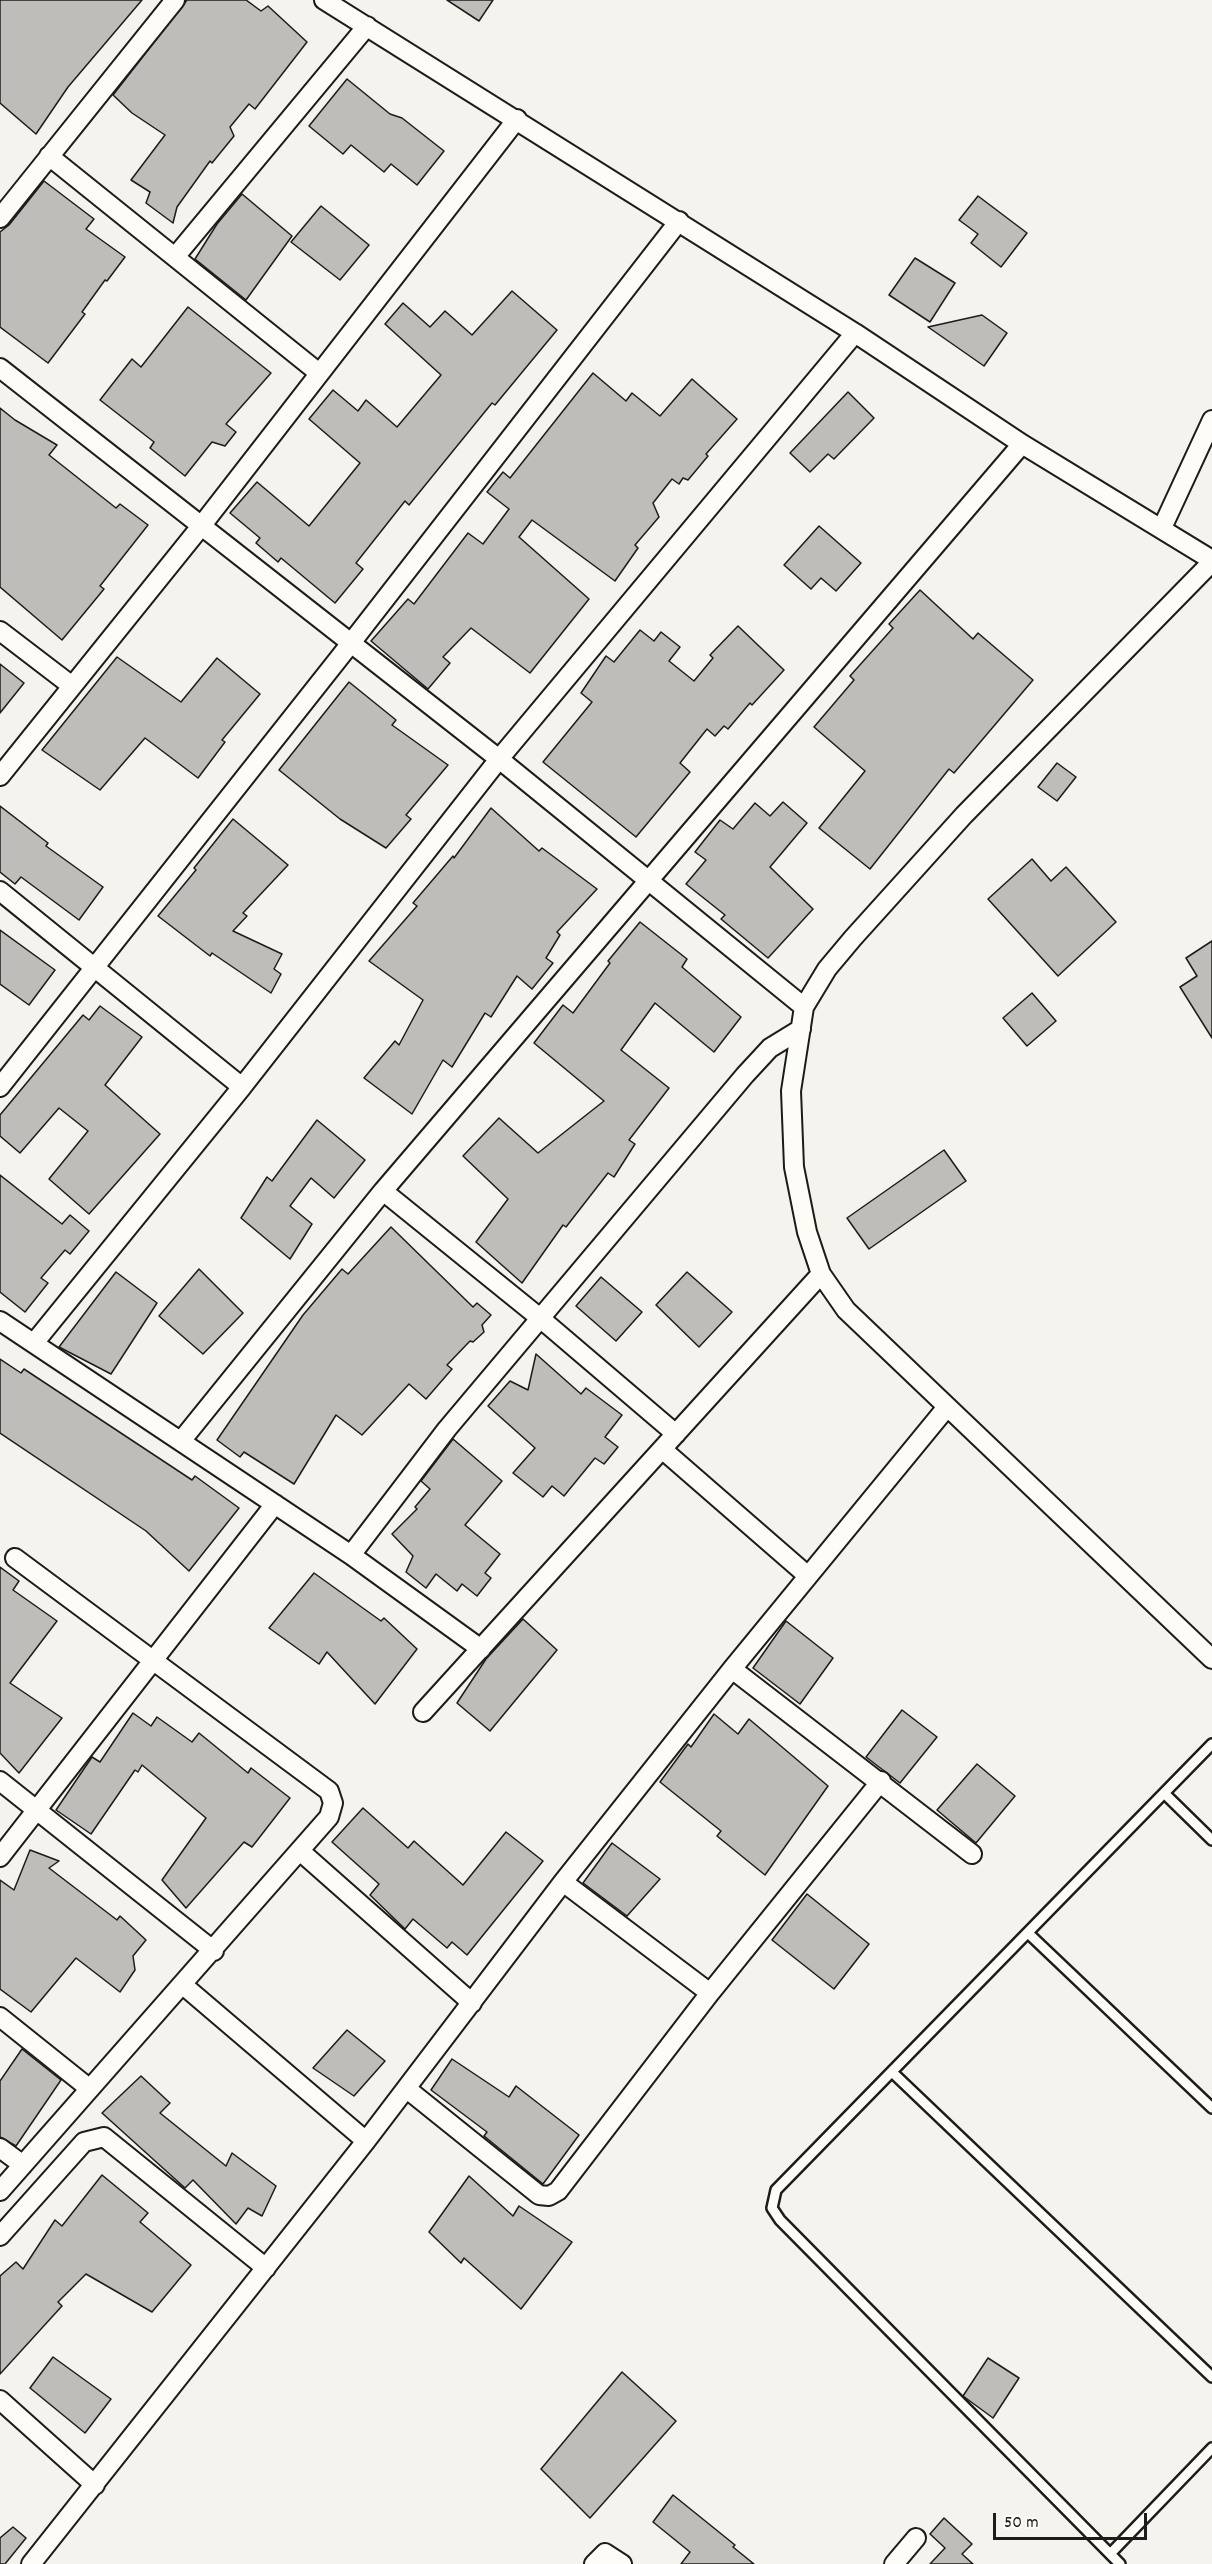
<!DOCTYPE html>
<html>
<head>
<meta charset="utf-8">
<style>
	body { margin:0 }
	#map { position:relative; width:1212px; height:2564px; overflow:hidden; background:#f4f3ee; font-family:Dekko,sans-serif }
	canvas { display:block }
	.scale { position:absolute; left:993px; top:2513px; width:154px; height:27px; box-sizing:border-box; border:3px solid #1c1c1c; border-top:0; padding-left:8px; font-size:18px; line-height:21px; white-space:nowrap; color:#1c1c1c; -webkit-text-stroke:4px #fdfcf7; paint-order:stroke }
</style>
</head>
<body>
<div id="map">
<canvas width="1212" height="2564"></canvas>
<div class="scale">50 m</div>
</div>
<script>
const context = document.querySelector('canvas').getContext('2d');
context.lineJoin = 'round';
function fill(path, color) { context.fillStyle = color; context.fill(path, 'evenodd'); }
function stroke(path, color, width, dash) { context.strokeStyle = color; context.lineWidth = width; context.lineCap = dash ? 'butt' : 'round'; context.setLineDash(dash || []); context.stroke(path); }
const building = new Path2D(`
	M0 0H142L68 87 36 134 0 103Z
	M187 0H246L261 11 268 6 307 42 255 109 249 104 230 127 234 136 212 163 210 161 177 207 173 223 146 203 150 192 131 180 165 135 132 113 113 95Z
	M447 0H493L479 21Z
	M347 79 390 114 402 118 444 151 417 185 391 164 384 172 351 145 343 154 309 126Z
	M44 181 94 219 86 229 125 257 107 281 105 280 82 312 85 314 48 363 0 327V232L9 225Z
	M242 194 292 236 246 300 195 259 217 224Z
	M978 196 1027 233 1001 267 971 243 978 234 959 220Z
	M321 206 369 245 340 280 291 242Z
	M915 258 955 283 930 322 889 295Z
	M512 291 557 330 495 405 492 403 409 505 405 501 356 563 363 569 335 603 281 558 278 562 256 543 260 538 230 513 257 482 309 526 360 463 309 419 333 390 358 411 366 400 397 427 441 375 385 324 403 303 430 327 445 311 472 335Z
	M188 307 271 373 226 424 236 432 225 446 212 442 185 476 150 448 154 442 100 400 132 359 141 367Z
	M982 315 1007 333 984 366 928 327Z
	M593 373 626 401 632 393 660 416 692 379 737 419 706 454 708 456 688 480 683 478 679 484 672 479 653 503 659 517 635 545 638 548 615 581 532 520 519 537 589 599 530 673 471 628 443 657 450 663 428 689 371 641 408 599 414 604 468 533 483 544 509 509 487 492 503 472 510 478Z
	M848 392 874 418 834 459 828 454 810 472 790 453Z
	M0 408 15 420 57 445 49 455 116 508 120 504 148 525 100 586 104 589 62 640 0 587Z
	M819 526 861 563 836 591 821 578 811 589 784 565Z
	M920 590 973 639 978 633 1033 680 954 773 949 769 870 869 819 828 865 771 814 727 854 680 850 676 893 628 889 624Z
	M738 626 784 670 752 705 750 703 728 729 724 726 715 736 707 729 680 763 690 772 636 837 543 762 592 702 581 693 606 656 614 662 640 630 654 641 661 632 680 647 669 661 694 681 713 658 710 655Z
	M117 657 181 702 217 658 260 694 222 740 225 742 198 778 145 738 100 790 42 750Z
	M0 664 24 683 0 713Z
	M349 682 396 720 392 725 448 765 406 815 411 819 386 848 340 819 279 770Z
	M1057 763 1076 777 1057 801 1038 787Z
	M783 802 807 823 770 867 813 909 768 958 721 919 725 915 686 884 706 860 695 852 720 820 733 829 755 803 770 816Z
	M0 806 48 843 46 846 103 887 79 920 21 877 15 884 0 872Z
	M491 808 539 851 542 848 597 889 557 932 560 935 546 958 553 963 532 989 517 976 491 1017 485 1013 452 1067 443 1060 412 1114 364 1078 395 1041 399 1045 423 1000 369 961 417 906 413 903 453 856 454 858Z
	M233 819 288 865 243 913 247 916 233 931 282 954 274 969 281 974 271 993 212 953 210 956 158 916 196 870 194 868Z
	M1032 859 1051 881 1066 867 1116 922 1058 976 988 899Z
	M640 922 687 959 682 967 741 1017 714 1052 655 1003 621 1050 669 1088 629 1140 635 1144 614 1177 608 1173 566 1227 563 1225 522 1283 476 1242 508 1199 463 1156 499 1118 538 1153 604 1101 534 1043 563 1005 573 1013 610 963 608 961Z
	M0 930 55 970 29 1005 0 984Z
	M1212 941V1038L1180 987 1197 976 1186 958Z
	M1032 993 1056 1021 1027 1046 1003 1018Z
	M100 1006 142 1037 105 1085 160 1134 89 1214 49 1179 88 1131 59 1108 20 1153 0 1136V1115L83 1015 89 1020Z
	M317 1120 365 1160 334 1198 311 1178 290 1206 312 1224 290 1259 241 1218 267 1177 272 1181Z
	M944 1150 966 1181 869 1249 847 1218Z
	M0 1175 62 1224 70 1215 89 1231 70 1254 65 1250 41 1278 48 1283 25 1312 0 1292Z
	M391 1227 473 1307 477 1303 491 1315 482 1325 484 1332 473 1342 470 1341 447 1365 452 1369 426 1399 409 1384 362 1435 336 1415 294 1484 244 1452 240 1457 217 1440 303 1315 342 1269 348 1274Z
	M199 1269 243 1313 203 1354 159 1316Z
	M116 1272 157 1303 111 1374 59 1347Z
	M687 1272 732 1312 699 1347 656 1305Z
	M601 1277 642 1312 616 1341 576 1306Z
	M536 1354 581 1394 586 1388 622 1415 605 1437 618 1447 604 1464 595 1458 564 1496 552 1486 543 1497 513 1473 535 1448 488 1406 510 1381 528 1390Z
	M0 1359 21 1373 24 1369 192 1480 195 1476 239 1508 189 1571 146 1531 0 1433Z
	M453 1439 502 1481 465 1525 500 1554 485 1573 491 1578 477 1596 462 1584 457 1591 436 1574 426 1588 406 1572 413 1556 392 1534 417 1509 415 1507 430 1489 421 1481Z
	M0 1567 19 1581 13 1590 57 1621 10 1683 62 1718 19 1773 0 1753Z
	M314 1573 381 1621 384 1618 417 1649 375 1704 327 1652 319 1664 269 1628Z
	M523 1619 557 1650 490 1731 457 1703 486 1659Z
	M786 1621 833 1658 800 1704 753 1668Z
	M902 1710 937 1737 900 1783 866 1757Z
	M133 1713 151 1726 157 1717 192 1742 199 1733 248 1773 251 1768 290 1798 252 1847 244 1842 186 1908 162 1880 206 1818 142 1765 138 1772 135 1770 91 1834 56 1810 92 1757 100 1762Z
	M714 1714 738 1734 749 1719 828 1786 765 1875 717 1836 721 1831 660 1782 688 1744 691 1747Z
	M977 1764 1015 1796 976 1843 937 1810Z
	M363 1808 408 1848 414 1841 463 1885 506 1832 543 1861 467 1955 452 1942 447 1948 413 1919 405 1929 370 1895 379 1884 332 1842Z
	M612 1843 660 1879 627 1916 583 1883Z
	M30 1850 59 1861 49 1868 117 1920 120 1916 146 1940 133 1956 135 1970 120 1992 76 1958 31 2012 0 1989V1880L14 1890Z
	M807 1894 869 1944 834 1989 772 1940Z
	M347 2030 385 2061 354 2096 313 2068Z
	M22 2049 61 2080 16 2146 0 2137V2081Z
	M452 2059 509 2097 516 2086 579 2135 543 2184 484 2136 487 2132 431 2090Z
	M141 2076 170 2103 160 2113 226 2166 232 2153 276 2186 262 2216 248 2208 236 2224 193 2180 185 2188 102 2113Z
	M102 2175 148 2213 140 2222 191 2265 152 2312 86 2274 58 2302 62 2306 0 2374V2276L16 2262 23 2269 55 2220 62 2226Z
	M469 2176 513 2216 519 2206 572 2242 521 2309 464 2258 461 2263 429 2232Z
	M53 2357 111 2399 85 2433 30 2388Z
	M988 2358 1019 2378 993 2418 963 2396Z
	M622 2372 676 2421 590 2518 541 2469Z
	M673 2495 735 2545 733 2547 754 2564H681L690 2552 653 2522Z
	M944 2518 972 2544 962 2554 973 2564H930L945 2548 930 2534Z
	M13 2527 26 2538 5 2564H0V2538Z`);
fill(building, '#bebdba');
stroke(building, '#1c1c1c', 1.5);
const lane = new Path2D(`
	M1164 1793 1212 1840
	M1028 1933 1212 2108
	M892 2072 1212 2377
	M1110 2554 1212 2448
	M1120 2564 780 2220 772 2208 776 2190 1212 1744`);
const street = new Path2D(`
	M324 0 855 333 1022 444 1212 560
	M49 156 319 373
	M0 218 175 0
	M175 257 367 26
	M0 368 499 759 804 1007
	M1162 528 1212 420
	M1212 562 964 815 853 938 827 969 804 1007 791 1091 794 1167 807 1232 821 1274 846 1310 1212 1659
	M0 631 72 686
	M0 776 202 525 517 119
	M0 891 242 1087 499 759 855 333
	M0 1087 351 643 679 221
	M383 1191 540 1318 676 1434
	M0 1321 351 1555 481 1649
	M34 1343 242 1087
	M181 1441 383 1191 1022 444
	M662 1449 808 1576
	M351 1555 447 1429 745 1075 770 1048 801 1029
	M732 1669 972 1854
	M423 1712 821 1274
	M0 1781 214 1951
	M300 1851 472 2003
	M0 1857 275 1504
	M563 1882 710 1993
	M183 1985 366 2141
	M0 2017 90 2089
	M407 2089 539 2195 549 2196 558 2191 710 1993 881 1781
	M0 2148 23 2165
	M0 2191 329 1817 333 1803 329 1791 15 1558
	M0 2236 84 2142 104 2137 266 2268
	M0 2400 95 2485
	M31 2564 366 2141 563 1882 732 1669 947 1407
	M594 2564 605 2553 622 2564
	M894 2564 916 2538`);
stroke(lane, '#1c1c1c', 14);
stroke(street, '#1c1c1c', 22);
stroke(lane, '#fdfcf7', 9);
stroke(street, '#fdfcf7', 18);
</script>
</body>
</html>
